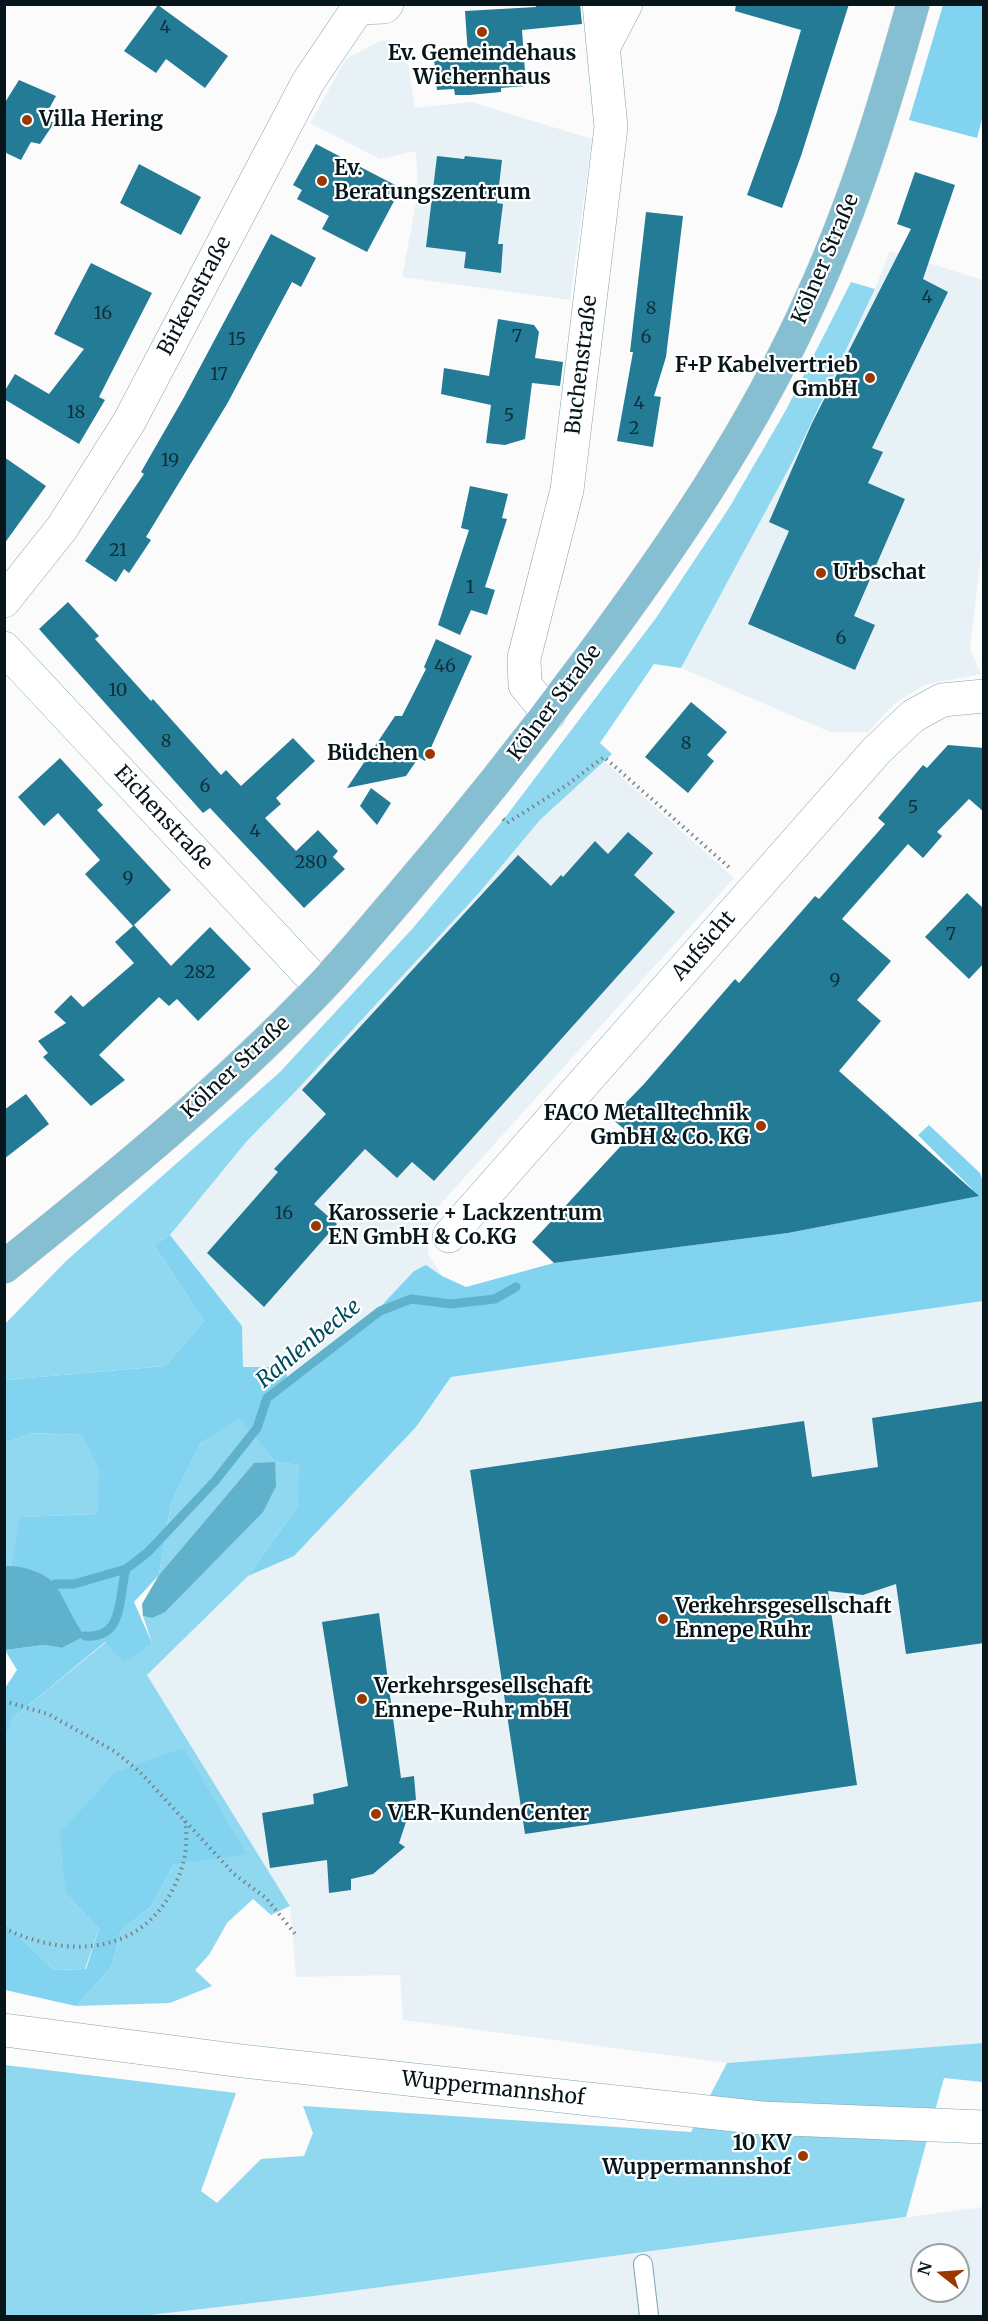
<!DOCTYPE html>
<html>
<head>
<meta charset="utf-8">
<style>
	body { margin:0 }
	#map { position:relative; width:988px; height:2321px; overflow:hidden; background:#fbfbfb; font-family:Merriweather,serif }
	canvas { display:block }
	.frame { position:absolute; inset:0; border:6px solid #06161b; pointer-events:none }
	.north { position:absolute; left:910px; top:2243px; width:60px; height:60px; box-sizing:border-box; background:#fff; border:2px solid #9ba2a4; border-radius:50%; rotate:287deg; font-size:16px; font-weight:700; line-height:24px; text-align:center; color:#06161b }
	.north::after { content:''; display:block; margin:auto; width:21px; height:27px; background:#9b3800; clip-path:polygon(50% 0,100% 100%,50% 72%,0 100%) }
</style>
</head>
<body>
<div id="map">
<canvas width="988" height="2321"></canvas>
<div class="frame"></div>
<div class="north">N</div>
</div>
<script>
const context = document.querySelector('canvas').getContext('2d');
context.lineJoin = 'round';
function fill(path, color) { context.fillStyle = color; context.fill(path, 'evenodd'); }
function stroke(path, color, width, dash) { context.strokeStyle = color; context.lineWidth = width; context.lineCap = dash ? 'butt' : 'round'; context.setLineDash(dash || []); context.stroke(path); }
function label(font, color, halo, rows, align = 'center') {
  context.font = font + ' Merriweather,serif'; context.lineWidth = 4.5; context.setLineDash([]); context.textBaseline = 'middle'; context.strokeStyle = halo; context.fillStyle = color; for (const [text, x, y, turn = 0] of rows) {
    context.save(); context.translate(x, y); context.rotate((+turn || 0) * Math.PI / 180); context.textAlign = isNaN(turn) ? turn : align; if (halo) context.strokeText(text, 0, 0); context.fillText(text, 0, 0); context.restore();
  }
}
fill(new Path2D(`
	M389 40 397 47 404 57 409 69 415 108 471 102 592 139 570 300 402 277 418 192 416 151 380 159 310 123 346 59 380 41Z
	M890 251 983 280 984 532 970 649 981 674 924 685 894 704 868 732H830L681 668 795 457 875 289Z
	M604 761 734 878 436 1209 427 1233 428 1254 442 1276 426 1265 414 1271 353 1336 290 1383 283 1367H243L242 1326 170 1235 247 1141 294 1093 479 893 540 820Z
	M983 1301V2043L727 2063 403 2020 400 1975 296 1977 290 1906 147 1675 248 1576 294 1555 416 1427 451 1377Z
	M983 2207V2316H141L314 2296ZM922 2255H958V2291H922Z`), '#e8f2f6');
fill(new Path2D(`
	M851 282 875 289 795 457 681 668 654 664 600 743 612 754 540 820 479 893 294 1093 247 1141 170 1235 154 1245 204 1321 165 1366 5 1380 4 1325 66 1261 280 1072 413 928 504 819 656 618 729 508 786 410Z
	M240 1417 275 1462 301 1465 297 1507 248 1576 147 1675 290 1906 271 1915 253 1899 227 1923 209 1955 195 1970 212 1986 170 2003 76 2006 111 1968 121 1930 151 1907 174 1864 184 1748 66 1894 99 1929 85 1969 54 1970 5 1923 4 1737 13 1718 106 1642 152 1643 143 1616 152 1618 254 1463 159 1575 171 1503 201 1443Z
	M33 1433 82 1435 101 1469 97 1514 21 1517 11 1566H5V1443Z
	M983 2043V2082L944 2078 906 2217 314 2296 141 2316H5V2065L236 2093 201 2191 217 2203 261 2159 304 2156 313 2133 303 2106 691 2132 727 2063Z`), '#90d7f0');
fill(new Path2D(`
	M943 5H983L984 112 977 138 909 120Z
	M929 1125 980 1173 984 1185 983 1301 451 1377 416 1427 294 1556 248 1576 297 1507 300 1465 275 1462 240 1418 201 1443 171 1503 159 1575 134 1602 152 1643 124 1662 105 1642 13 1718 5 1737V1688L17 1670 5 1650 44 1645 62 1648 85 1636 33 1571 11 1566 20 1517 97 1514 100 1469 82 1435 33 1433 5 1443V1380L165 1366 204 1321 154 1245 170 1235 242 1326 243 1367H283L290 1383 353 1336 414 1271 426 1265 442 1276 466 1287 554 1263 788 1233 966 1198 972 1189 918 1135Z
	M184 1748 246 1854 174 1864 151 1907 121 1930 111 1968 76 2006 5 1990V1923L54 1970 86 1969 99 1929 66 1894 60 1833 116 1772Z`), '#81d3ef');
fill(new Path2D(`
	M275 1462 276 1486 263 1512 165 1612 152 1618 143 1616 142 1604 159 1575 254 1463Z
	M5 1566C20 1565 47 1572 56 1586 67 1603 73 1621 85 1636L62 1648 44 1645 5 1650Z`), '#5fb1cc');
stroke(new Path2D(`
	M55 1584H74L126 1569 148 1552 215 1481 257 1428 267 1398 380 1311 411 1299 451 1304 495 1299 516 1287
	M85 1636C125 1639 118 1597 126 1569`), '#5fb1cc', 9);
fill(new Path2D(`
	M535 4H580L582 24 522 30 526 86 501 88V92L469 95H455L454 89 437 90 434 58 468 56 465 11 536 7Z
	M736 4H849L801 156 782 208 747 195 777 112 801 30 735 11Z
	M158 5 228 56 205 88 166 59 156 73 124 51Z
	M19 80 56 96 44 118 54 123 40 144 31 142 21 160 4 152V104Z
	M316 144 401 188 367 252 322 229 329 216 297 199 302 190 293 185Z
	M437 156 464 159 465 156 502 160 497 203 503 204 498 244H503L501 273 464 268 466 252 426 247Z
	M139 164 201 197 181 235 120 203Z
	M915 172 955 185 923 279 948 292 872 448 883 452 868 483 905 499 854 616 875 625 855 670 748 624 789 531 769 522 812 423 911 229 897 224Z
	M646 212 683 216 666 357 654 396 661 397 653 447 617 441 633 352H630Z
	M271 234 316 258 301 287 292 282 227 404 146 537 151 540 129 573 124 569 116 582 85 561 144 474 141 472 183 399Z
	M91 263 152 293 99 397 105 400 79 444 4 399V392L15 374 49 394 84 349 54 334Z
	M498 319 534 325 539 332 535 358 563 362 560 386 532 383 525 439 505 445 486 443 491 405 441 394 444 368 489 376Z
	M4 457 46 486 4 544Z
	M470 486 508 494 502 518 507 519 485 587 495 590 487 615 471 610 460 635 438 625 469 530 461 528Z
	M68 602 99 636 95 639 151 701 153 699 221 775 226 770 241 786 293 738 315 761 276 798 281 804 265 818 296 851 318 830 338 851 333 857 345 869 304 908 210 808 203 813 39 629Z
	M436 639 472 656 425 761 419 757 406 776 347 788 395 716H402L426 669 424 667Z
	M691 702 727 732 707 755 714 761 688 793 645 757Z
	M948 745 984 748V812L969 799 937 832 942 836 923 858 908 844 842 919 891 961 857 1000 881 1021 839 1071 979 1196 788 1233 554 1263 532 1242 631 1135 611 1118 644 1084 735 979 739 983 815 896 819 899 885 824 878 818 923 765 927 768Z
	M60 758 103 805 97 810 171 890 134 925 171 966 210 927 251 969 198 1021 177 999 169 1006 159 997 99 1055 125 1080 91 1106 43 1057 48 1053 38 1041 66 1023 54 1012 71 995 83 1007 134 963 115 942 133 926 85 874 100 860 58 813 44 826 18 797Z
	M371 788 391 803 377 825 360 806Z
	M628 832 653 853 634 875 675 912 434 1181 412 1162 397 1178 365 1149 314 1204 337 1224 264 1307 207 1253 278 1172 274 1169 326 1114 302 1090 518 855 551 886 561 875 563 877 595 841 608 854Z
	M967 893 983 908 984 963 969 979 925 937Z
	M26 1094 49 1124 4 1159V1110Z
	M984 1401V1643L906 1654 896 1584 863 1595 828 1591 857 1785 525 1834 470 1470 804 1421 812 1477 878 1467 872 1418Z
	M379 1613 401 1778 414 1776 416 1800 409 1801 407 1819 399 1843 405 1847 373 1874 351 1879V1890L329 1893 327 1860 270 1868 262 1813 314 1804 313 1794 348 1786 322 1622Z`), '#247b96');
const service = new Path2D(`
	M643 2264 649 2316`);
const minor = new Path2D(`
	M604 46 626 4
	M4 601 62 528 129 422 308 82 358 8 384 7 387 4
	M4 648 321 987
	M549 714 525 685 524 658 567 490 611 127 599 4
	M449 1236 877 750 913 716 942 700 984 696
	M4 2030 242 2061 762 2118 984 2127`);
const primary = new Path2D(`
	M4 1267C114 1179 223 1090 320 988 348 959 373 928 399 898 464 822 527 743 587 662 672 548 754 428 812 297 855 203 885 104 913 4`);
stroke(service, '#7da5b4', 20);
stroke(minor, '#7da5b4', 34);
stroke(primary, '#d2d5d6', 34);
stroke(new Path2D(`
	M503 819 507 823 567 785 604 757 731 869
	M4 1701 48 1714 114 1751 139 1771 234 1874 266 1898 296 1935
	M4 1928C64 1958 138 1956 172 1891 184 1868 189 1847 185 1821`), '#788184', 4, [1.5, 4.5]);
stroke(service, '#fff', 18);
stroke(minor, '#fff', 33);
stroke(primary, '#86bfd1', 33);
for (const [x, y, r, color] of [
	[482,32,6,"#9b3800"],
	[27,120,6,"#9b3800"],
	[322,181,6,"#9b3800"],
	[870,378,6,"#9b3800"],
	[821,573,6,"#9b3800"],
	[430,754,6,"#9b3800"],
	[761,1126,6,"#9b3800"],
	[316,1226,6,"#9b3800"],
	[663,1619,6,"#9b3800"],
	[362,1699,6,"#9b3800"],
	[376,1814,6,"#9b3800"],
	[803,2156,6,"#9b3800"]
]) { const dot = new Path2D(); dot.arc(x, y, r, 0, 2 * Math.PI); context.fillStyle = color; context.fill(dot); stroke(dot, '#fff', 2); }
label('18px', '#0e2f3a', null, [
	["4",165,28],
	["4",927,298],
	["8",651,309],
	["16",103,314],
	["7",517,337],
	["6",646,338],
	["15",237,340],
	["17",219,375],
	["4",639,404],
	["18",76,413],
	["5",509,416],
	["2",634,429],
	["19",170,461],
	["21",118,551],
	["1",470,588],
	["6",841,639],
	["46",445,667],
	["10",118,691],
	["8",166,742],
	["8",686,744],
	["6",205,787],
	["5",913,808],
	["4",255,832],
	["280",311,863],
	["9",128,879],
	["7",951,935],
	["282",200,973],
	["9",835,981],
	["16",284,1214]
]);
label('bold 21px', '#06161b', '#fff', [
	["Ev. Gemeindehaus",482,54,"center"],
	["Wichernhaus",482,78,"center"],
	["Villa Hering",39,120],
	["Ev.",334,169],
	["Beratungszentrum",334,193],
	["F+P Kabelvertrieb",858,366,"right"],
	["GmbH",858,390,"right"],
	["Urbschat",833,573],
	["Büdchen",418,754,"right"],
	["FACO Metalltechnik",749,1114,"right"],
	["GmbH & Co. KG",749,1138,"right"],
	["Karosserie + Lackzentrum",328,1214],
	["EN GmbH & Co.KG",328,1238],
	["Verkehrsgesellschaft",675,1607],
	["Ennepe Ruhr",675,1631],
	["Verkehrsgesellschaft",374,1687],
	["Ennepe-Ruhr mbH",374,1711],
	["VER-KundenCenter",388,1814],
	["10 KV",791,2144,"right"],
	["Wuppermannshof",791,2168,"right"]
], 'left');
label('21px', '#06161b', '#fff', [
	["Kölner Straße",826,259,-67],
	["Birkenstraße",195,296,-62],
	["Buchenstraße",582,365,-83],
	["Kölner Straße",555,703,-53],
	["Eichenstraße",163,818,47],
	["Aufsicht",704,946,-49],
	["Kölner Straße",236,1068,-43],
	["Wuppermannshof",493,2089,6]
]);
label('italic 22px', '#004b5f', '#fff', [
	["Rahlenbecke",309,1344,-39]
]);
</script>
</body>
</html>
